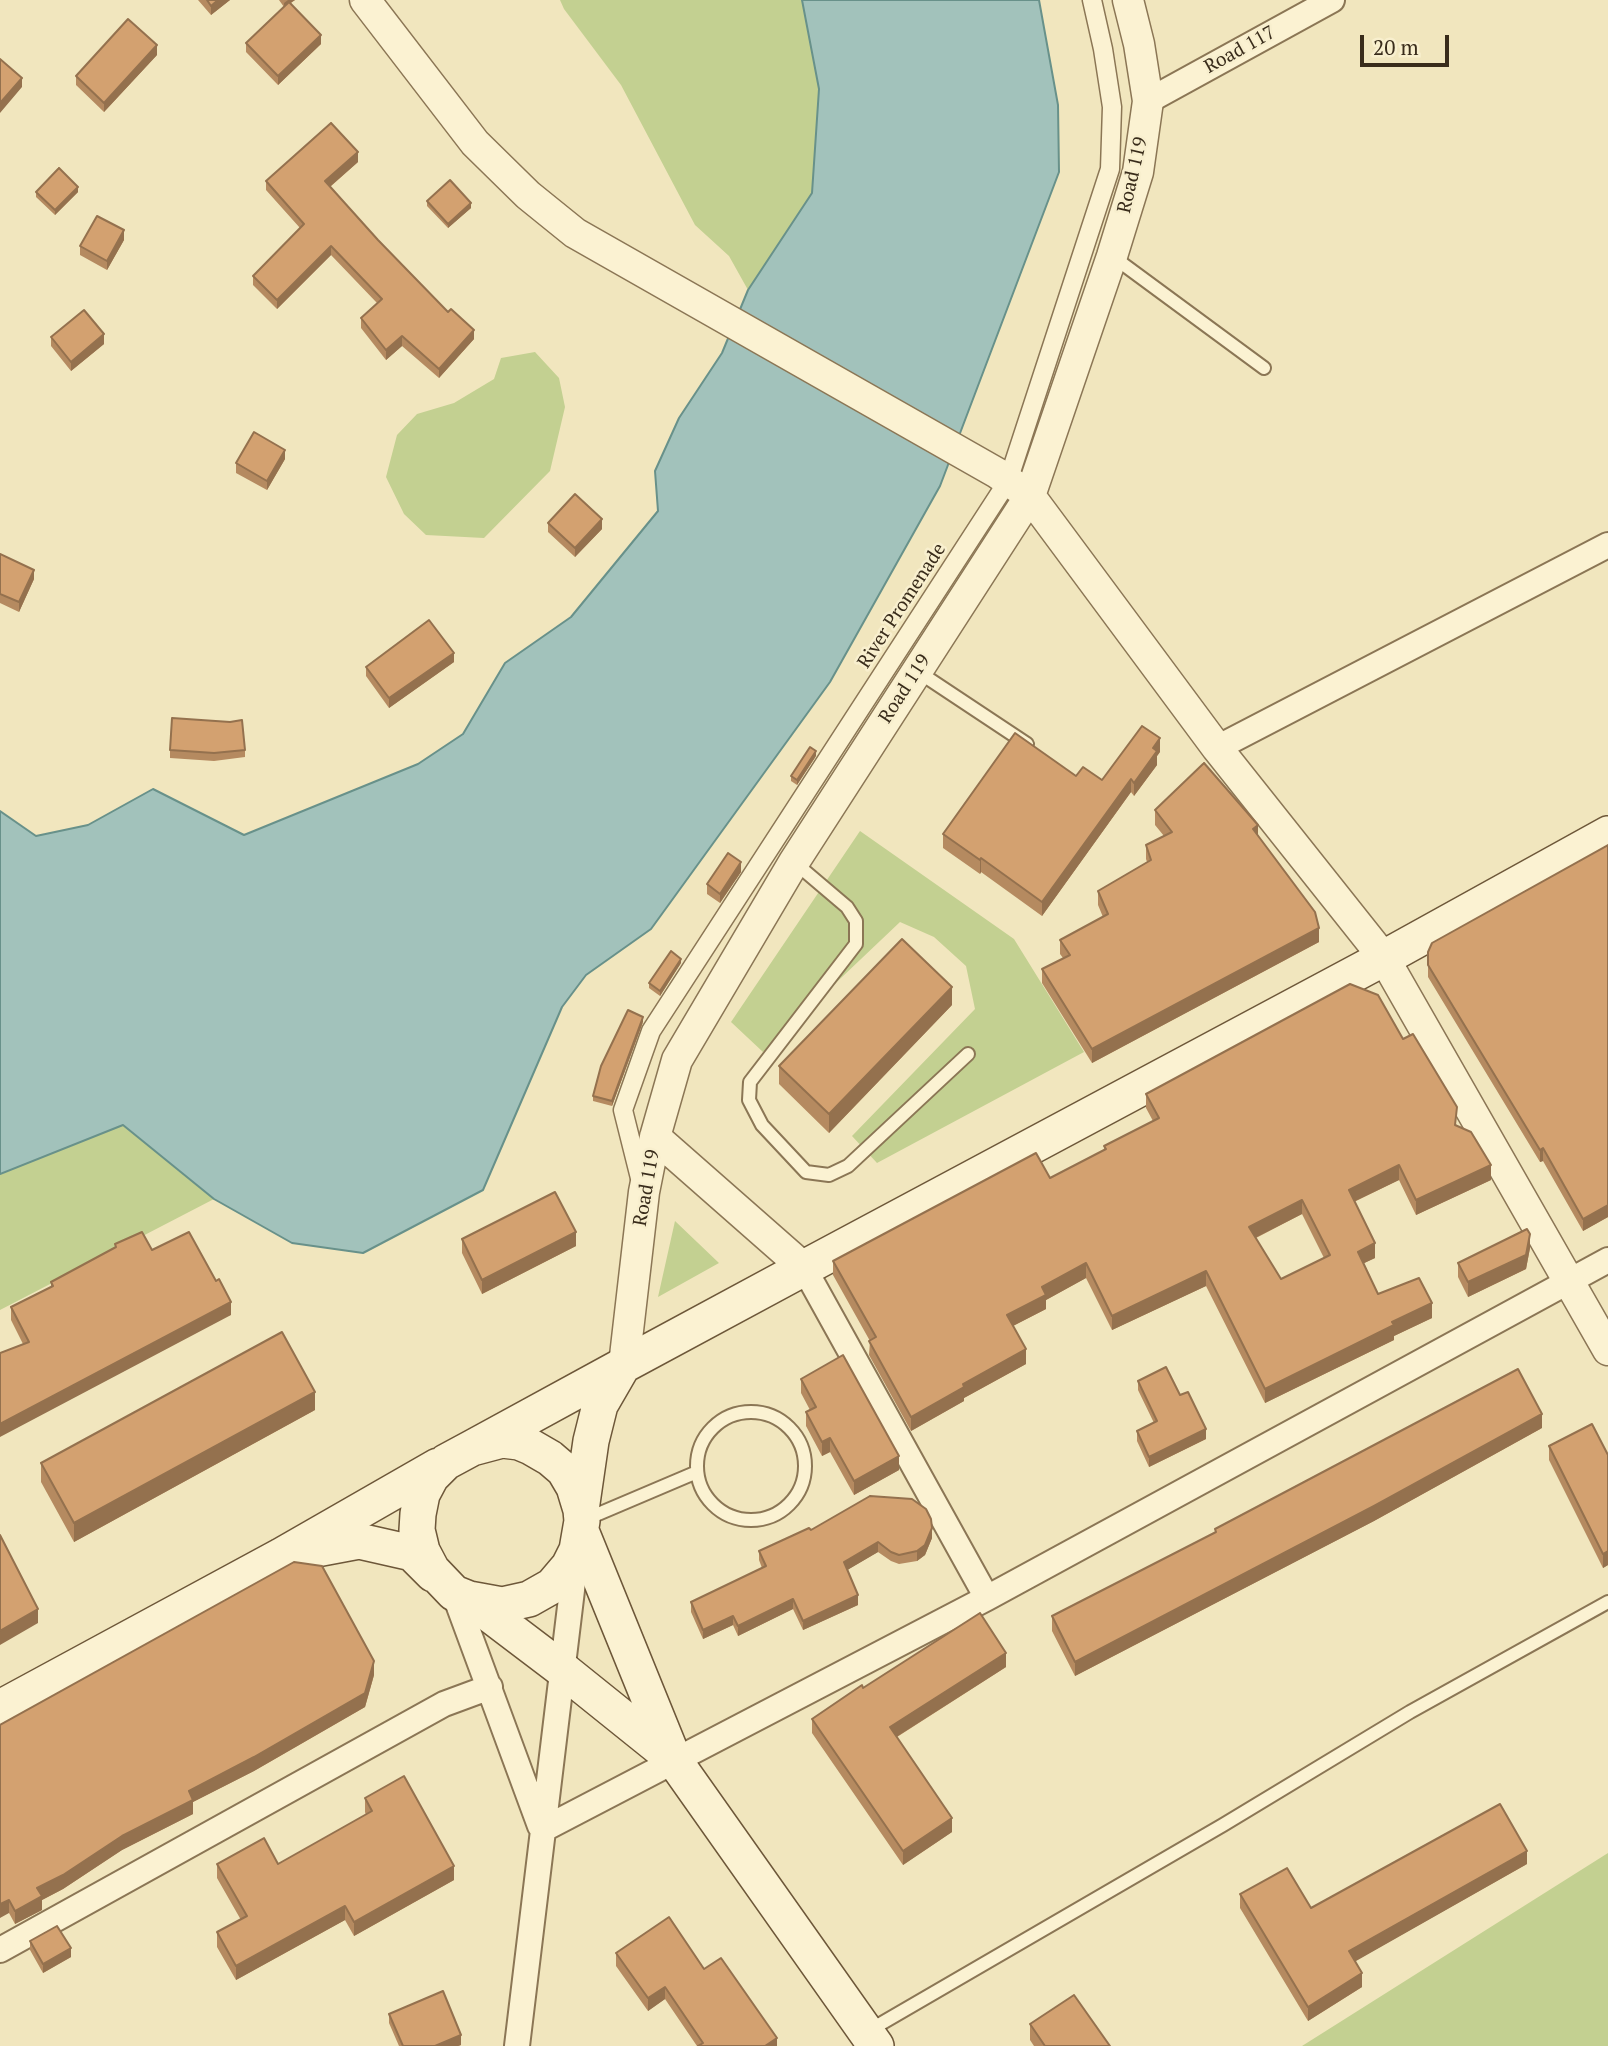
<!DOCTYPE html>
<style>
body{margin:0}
#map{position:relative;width:1608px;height:2046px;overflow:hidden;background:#f1e6be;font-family:"PT Serif",serif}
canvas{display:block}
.scale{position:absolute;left:1360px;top:35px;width:89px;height:32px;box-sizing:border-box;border:4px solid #392c1b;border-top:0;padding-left:9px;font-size:21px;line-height:24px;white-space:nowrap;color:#392c1b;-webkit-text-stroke:5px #f8efce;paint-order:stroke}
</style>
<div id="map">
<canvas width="1608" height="2046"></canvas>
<div class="scale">20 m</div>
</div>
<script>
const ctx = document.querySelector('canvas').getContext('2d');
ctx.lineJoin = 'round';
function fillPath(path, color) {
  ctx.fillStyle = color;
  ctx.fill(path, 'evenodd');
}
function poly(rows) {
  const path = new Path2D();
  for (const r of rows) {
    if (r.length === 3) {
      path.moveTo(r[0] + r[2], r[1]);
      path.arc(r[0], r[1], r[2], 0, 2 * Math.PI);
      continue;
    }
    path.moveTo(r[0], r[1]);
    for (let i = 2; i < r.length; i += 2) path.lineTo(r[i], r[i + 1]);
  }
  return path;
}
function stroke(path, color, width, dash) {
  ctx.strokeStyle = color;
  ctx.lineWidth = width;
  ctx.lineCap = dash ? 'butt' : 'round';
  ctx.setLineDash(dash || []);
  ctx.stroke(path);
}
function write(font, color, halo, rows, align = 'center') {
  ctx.font = font + ' "PT Serif",serif';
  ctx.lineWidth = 5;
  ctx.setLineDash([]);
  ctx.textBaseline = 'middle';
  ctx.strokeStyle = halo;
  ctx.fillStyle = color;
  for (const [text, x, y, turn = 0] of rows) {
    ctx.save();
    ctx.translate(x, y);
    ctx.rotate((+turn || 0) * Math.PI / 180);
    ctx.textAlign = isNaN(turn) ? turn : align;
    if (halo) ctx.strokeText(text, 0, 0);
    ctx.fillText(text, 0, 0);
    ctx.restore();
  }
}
fillPath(poly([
 [560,0,802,0,819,89,812,193,748,290,729,256,695,225,621,85,564,9],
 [535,352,559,378,565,407,550,471,484,538,426,535,404,514,386,477,397,435,417,414,454,403,494,379,501,358],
 [860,831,1014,939,1084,1052,877,1163,852,1136,975,1009,966,966,934,937,900,922,763,1052,731,1022],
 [123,1125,214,1199,0,1310,0,1174],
 [675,1221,719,1263,658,1297],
 [1608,1853,1608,2046,1302,2046]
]), '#c3d091');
const water = poly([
 [802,0,1039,0,1058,105,1059,172,940,486,830,682,651,929,586,975,562,1007,483,1190,363,1253,292,1243,214,1199,123,1125,0,1174,0,811,36,836,88,825,153,789,244,835,418,764,463,734,505,663,571,617,658,511,655,471,679,418,722,353,748,290,812,193,819,89,802,0]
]);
fillPath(water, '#a2c2bb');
stroke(water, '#68918a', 2);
const service = poly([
 [1112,256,1264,368],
 [917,671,1027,744],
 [794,862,847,907,856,921,856,944,750,1082,749,1100,762,1125,806,1172,829,1175,848,1166,968,1054],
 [751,1466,54],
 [584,1520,697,1472],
 [870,2030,1223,1825,1410,1712,1608,1602]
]);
const pedestrian = poly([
 [641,1182,623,1110,651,1031,1008,481,1110,169,1112,107,1103,49,1092,0]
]);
const minor = poly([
 [1148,101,1332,0],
 [1217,748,1608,545],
 [804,1268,987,1598],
 [454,1593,540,1826],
 [542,1830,987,1598,1608,1260],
 [0,1950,444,1704,490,1687],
 [517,2046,576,1557]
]);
const tertiary = poly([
 [365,0,475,143,528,195,575,233,997,473,1030,496,1217,748,1384,958,1608,1350],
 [655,1137,804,1268],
 [624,1365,644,1192,655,1137,677,1060,794,862,1030,496,1112,256,1138,172,1148,101,1139,44,1128,0]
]);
const secondary = poly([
 [472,1448,502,1440,519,1442,531,1447,550,1458,564,1470,574,1487,581,1510,582,1521,577,1550,569,1566,552,1586,529,1599,502,1605,469,1599,454,1593,432,1570,422,1551,417,1530,418,1514,422,1494,431,1477,446,1462,472,1448,624,1365,804,1268,1384,958,1608,834],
 [581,1510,591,1441,600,1405,622,1367],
 [581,1531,674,1760,876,2046],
 [311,1550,359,1541,412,1553,433,1574],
 [472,1601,563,1670,670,1756],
 [0,1708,281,1556,438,1466]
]);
stroke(service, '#8b7655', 16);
stroke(pedestrian, '#8b7655', 21);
stroke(minor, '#8b7655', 28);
stroke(tertiary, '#8b7655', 33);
stroke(secondary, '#6d5739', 38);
stroke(service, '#fbf2d2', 12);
stroke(pedestrian, '#fbf2d2', 18);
stroke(minor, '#fbf2d2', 24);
stroke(tertiary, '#fbf2d2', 30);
stroke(secondary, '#fbf2d2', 35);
fillPath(poly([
 [198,0,230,0,211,15],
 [279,0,295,0,291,3,321,44,278,85,246,52,246,43,284,7],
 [157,55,104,112,76,85,76,76],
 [358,162,330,187,378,240,474,339,439,378,402,346,386,360,361,328,361,318,377,303,331,255,277,309,253,285,253,276,300,228,266,190,266,181],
 [36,192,78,192,55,215,36,197],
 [427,201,471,208,448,228,427,206],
 [124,240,107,270,80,255,80,246],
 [51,337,104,344,71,371,51,346],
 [285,459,267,490,236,473,236,463],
 [548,523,602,529,575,557,548,532],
 [0,554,34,579,19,612,0,603],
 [454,662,389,708,366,676,366,667],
 [170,750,245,750,245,757,214,761,170,758],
 [1160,752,1157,756,1157,765,1134,796,1131,792,1042,916,981,872,980,874,943,848,943,834,1076,776,1102,780],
 [816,756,797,785,791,781,791,776],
 [1155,810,1258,835,1319,942,1092,1063,1042,983,1042,969,1063,958,1060,954,1060,940,1103,917,1098,905,1098,891,1147,862,1146,859,1146,845,1164,836,1155,825],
 [1608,845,1608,1217,1583,1231,1543,1161,1540,1162,1428,977,1428,952],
 [741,872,720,903,707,894,707,884],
 [681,963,660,996,649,988,649,983],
 [952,1005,829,1133,779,1084,779,1066],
 [643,1022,612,1106,593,1101,593,1096],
 [1403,1039,1491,1180,1416,1215,1399,1180,1354,1202,1375,1258,1364,1263,1378,1294,1432,1318,1394,1336,1394,1340,1265,1403,1206,1286,1112,1330,1086,1278,1046,1300,1046,1309,1013,1326,1026,1364,964,1398,964,1401,911,1431,869,1355,870,1341,833,1275,833,1261,1050,1178,1104,1150,1104,1146,1153,1121,1146,1108,1146,1094],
 [1302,1214,1324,1258,1281,1279,1256,1238],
 [462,1239,576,1246,482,1294,462,1253],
 [115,1244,152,1250,231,1315,23,1344,11,1320,11,1307,51,1287,51,1282,115,1247],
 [1530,1248,1526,1269,1468,1297,1458,1277,1458,1263],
 [801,1379,899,1470,854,1495,830,1452,822,1456,806,1426,806,1412,810,1410,801,1393],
 [1138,1381,1180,1395,1206,1439,1149,1467,1137,1441,1137,1431,1154,1423,1138,1390],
 [315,1410,74,1542,41,1482,41,1463],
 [1542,1428,1374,1521,1075,1676,1052,1631,1052,1616,1215,1533,1215,1529],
 [1549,1446,1608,1455,1608,1565,1603,1568,1549,1460],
 [811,1530,932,1538,925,1555,917,1561,899,1564,891,1561,878,1552,847,1570,858,1605,803,1630,793,1609,738,1636,733,1625,703,1639,691,1612,691,1602,762,1568,759,1560,759,1551],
 [1006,1667,897,1737,952,1832,903,1865,812,1733,812,1719,863,1688],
 [374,1675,365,1707,254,1771,193,1802,193,1814,122,1850,63,1889,42,1900,42,1910,15,1924,9,1913,0,1725],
 [365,1798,454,1880,354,1936,345,1920,236,1980,217,1947,217,1932,241,1920,217,1878,217,1864,278,1864,366,1815,365,1812],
 [1527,1864,1355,1961,1362,1987,1308,2021,1240,1908,1240,1894,1311,1908],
 [30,1941,71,1957,43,1973,30,1950],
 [616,1953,704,1969,777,2046,697,2046,665,1999,648,2011,616,1966],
 [389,2014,461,2045,458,2046,399,2046,389,2023],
 [1030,2024,1110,2046,1034,2046,1030,2040]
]), '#b58a60');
fillPath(poly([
 [218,0,230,0,211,15,211,6],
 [288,0,295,0,284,7,284,3],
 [321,35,321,44,278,85,278,76],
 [157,45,157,55,104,112,104,103],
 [22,78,22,87,0,113,0,103],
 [358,152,358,162,325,191,325,181],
 [78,187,78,192,55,215,55,210],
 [471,203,471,208,448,228,448,224],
 [124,230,124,240,107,270,107,261],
 [331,246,331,255,277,309,277,300],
 [474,330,474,339,439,378,439,369],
 [104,334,104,344,71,371,71,362],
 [402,336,402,346,386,360,386,350],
 [285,450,285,459,267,490,267,481],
 [602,519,602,529,575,557,575,548],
 [34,570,34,579,19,612,19,602],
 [454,653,454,662,389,708,389,698],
 [1160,738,1160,752,1157,756,1157,765,1134,796,1134,783,1153,748],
 [816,751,816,756,797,785,797,780],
 [1131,779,1131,792,1042,916,1042,902],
 [1258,825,1258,839,1253,829],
 [981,858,981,872,980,874,980,860],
 [741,862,741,872,720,903,720,894],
 [1319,928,1319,942,1092,1063,1092,1049],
 [681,959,681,963,660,996,660,991],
 [952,987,952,1005,829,1133,829,1114],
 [643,1017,643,1022,612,1106,612,1101],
 [1543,1148,1543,1161,1540,1162,1540,1150],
 [1399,1165,1399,1180,1349,1204,1349,1190],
 [1491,1165,1491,1180,1416,1215,1416,1200],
 [1302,1200,1302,1214,1249,1241,1249,1227],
 [1608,1205,1608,1217,1583,1231,1583,1219],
 [576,1232,576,1246,482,1294,482,1280],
 [1530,1234,1530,1248,1526,1269,1468,1297,1468,1282],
 [1375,1243,1375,1258,1358,1266,1358,1252],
 [1086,1263,1086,1278,1046,1300,1046,1309,1007,1329,1007,1315,1042,1287],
 [1206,1271,1206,1286,1112,1330,1112,1316],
 [231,1302,231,1315,0,1437,0,1424],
 [1432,1303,1432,1318,1394,1336,1394,1340,1265,1403,1265,1389,1392,1322],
 [1026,1349,1026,1364,964,1398,964,1401,911,1431,911,1417,963,1384],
 [315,1392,315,1410,74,1542,74,1523],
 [1542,1414,1542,1428,1374,1521,1075,1676,1075,1662],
 [1206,1429,1206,1439,1149,1467,1149,1457],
 [830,1438,830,1452,822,1456,822,1442],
 [899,1456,899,1470,854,1495,854,1481],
 [932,1528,932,1538,925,1555,917,1561,917,1551],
 [878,1542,878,1552,844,1572,844,1562],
 [1608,1551,1608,1565,1603,1568,1603,1554],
 [858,1595,858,1605,803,1630,803,1621],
 [793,1599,793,1609,738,1636,738,1626],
 [38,1609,38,1623,0,1645,0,1631],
 [733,1616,733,1625,703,1639,703,1630],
 [1006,1653,1006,1667,890,1741,890,1727],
 [374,1661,374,1675,365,1707,254,1771,193,1802,193,1814,122,1850,63,1889,42,1900,42,1910,15,1924,15,1911,37,1888,189,1791],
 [952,1818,952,1832,903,1865,903,1851],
 [1527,1851,1527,1864,1349,1965,1349,1951],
 [454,1866,454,1880,354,1936,354,1922],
 [9,1900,9,1913,0,1918,0,1904],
 [345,1906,345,1920,236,1980,236,1966],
 [71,1948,71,1957,43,1973,43,1964],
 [1362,1973,1362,1987,1308,2021,1308,2007],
 [665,1987,665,1999,648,2011,648,1998],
 [461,2035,461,2045,458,2046,435,2046],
 [777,2038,777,2046,765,2046]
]), '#94714e');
const building = poly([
 [207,0,218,0,211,6,207,0],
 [289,2,321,35,278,76,246,43,289,2],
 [128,19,157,45,104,103,76,76,128,19],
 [0,59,22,78,0,103,0,59],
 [331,123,358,152,325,181,378,240,448,312,451,309,474,330,439,369,402,336,386,350,361,318,382,299,331,246,277,300,253,276,304,224,266,181,331,123],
 [59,168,78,187,55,210,36,192,59,168],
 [450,180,471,203,448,224,427,201,450,180],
 [97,216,124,230,107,261,80,246,97,216],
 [84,310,104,334,71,362,51,337,84,310],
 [254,432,285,450,267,481,236,463,254,432],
 [575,494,602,519,575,548,548,523,575,494],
 [0,554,34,570,19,602,0,594,0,554],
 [429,620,454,653,389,698,366,667,429,620],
 [172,718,230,722,242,720,245,750,214,753,170,750,172,718],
 [1142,726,1160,738,1153,748,1157,751,1134,783,1131,779,1042,902,981,858,980,860,943,834,1015,733,1076,776,1083,767,1102,780,1142,726],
 [810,747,816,751,797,780,791,776,810,747],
 [1204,763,1258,825,1253,829,1315,912,1319,928,1092,1049,1042,969,1070,955,1060,940,1108,914,1098,891,1151,860,1146,845,1172,832,1155,810,1204,763],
 [1608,845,1608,1205,1583,1219,1543,1148,1540,1150,1428,965,1428,952,1432,943,1608,845],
 [728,853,741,862,720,894,707,884,728,853],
 [902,939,952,987,829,1114,779,1066,902,939],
 [671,951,681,959,660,991,649,983,671,951],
 [1350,984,1378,995,1403,1039,1413,1034,1457,1107,1455,1125,1471,1132,1491,1165,1416,1200,1399,1165,1349,1190,1375,1243,1358,1252,1378,1294,1419,1278,1432,1303,1392,1322,1394,1325,1265,1389,1206,1271,1112,1316,1086,1263,1042,1287,1046,1295,1007,1315,1026,1349,963,1384,964,1387,911,1417,869,1341,876,1337,833,1261,1036,1153,1050,1178,1106,1149,1104,1146,1159,1118,1146,1094,1350,984],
 [1302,1200,1330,1255,1281,1279,1249,1227,1302,1200],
 [628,1010,643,1017,612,1101,593,1096,601,1066,628,1010],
 [555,1192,576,1232,482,1280,462,1239,555,1192],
 [1527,1229,1530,1234,1526,1255,1468,1282,1458,1263,1527,1229],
 [142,1232,152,1250,189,1232,216,1281,219,1279,231,1302,0,1424,0,1353,29,1342,11,1307,53,1286,51,1282,116,1247,115,1244,142,1232],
 [282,1332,315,1392,74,1523,41,1463,282,1332],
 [843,1355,899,1456,854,1481,830,1438,822,1442,806,1412,816,1407,801,1379,843,1355],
 [1166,1367,1180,1395,1188,1392,1206,1429,1149,1457,1137,1431,1157,1421,1138,1381,1166,1367],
 [1518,1369,1542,1414,1374,1506,1075,1662,1052,1616,1216,1532,1215,1529,1518,1369],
 [1592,1424,1608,1455,1608,1551,1603,1554,1549,1446,1592,1424],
 [870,1496,912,1499,926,1509,931,1519,932,1528,925,1545,917,1551,899,1555,891,1552,878,1542,844,1562,858,1595,803,1621,793,1599,738,1626,733,1616,703,1630,691,1602,766,1566,759,1551,809,1528,811,1530,870,1496],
 [0,1535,38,1609,0,1631,0,1535],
 [294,1562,322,1566,374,1661,365,1693,254,1757,189,1791,193,1800,122,1836,63,1875,37,1888,42,1896,15,1911,9,1900,0,1904,0,1725,294,1562],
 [980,1613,1006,1653,890,1727,952,1818,903,1851,812,1719,862,1685,863,1688,980,1613],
 [404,1776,454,1866,354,1922,345,1906,236,1966,217,1932,247,1916,217,1864,264,1838,278,1864,372,1811,365,1798,404,1776],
 [1500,1804,1527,1851,1349,1951,1362,1973,1308,2007,1240,1894,1287,1868,1311,1908,1500,1804],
 [669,1917,704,1969,721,1958,777,2038,765,2046,698,2046,703,2043,665,1987,648,1998,616,1953,669,1917],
 [57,1926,71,1948,43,1964,30,1941,57,1926],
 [443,1991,461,2035,435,2046,403,2046,389,2014,443,1991],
 [1074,1995,1110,2046,1045,2046,1030,2024,1074,1995]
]);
fillPath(building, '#d3a170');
stroke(building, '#94714e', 2);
write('19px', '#392c1b', '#f8efce', [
 ["Road 117",1240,50,-29],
 ["Road 119",1133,175,-77],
 ["River Promenade",902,606,-57],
 ["Road 119",905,689,-57],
 ["Road 119",647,1188,-80]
]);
</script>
